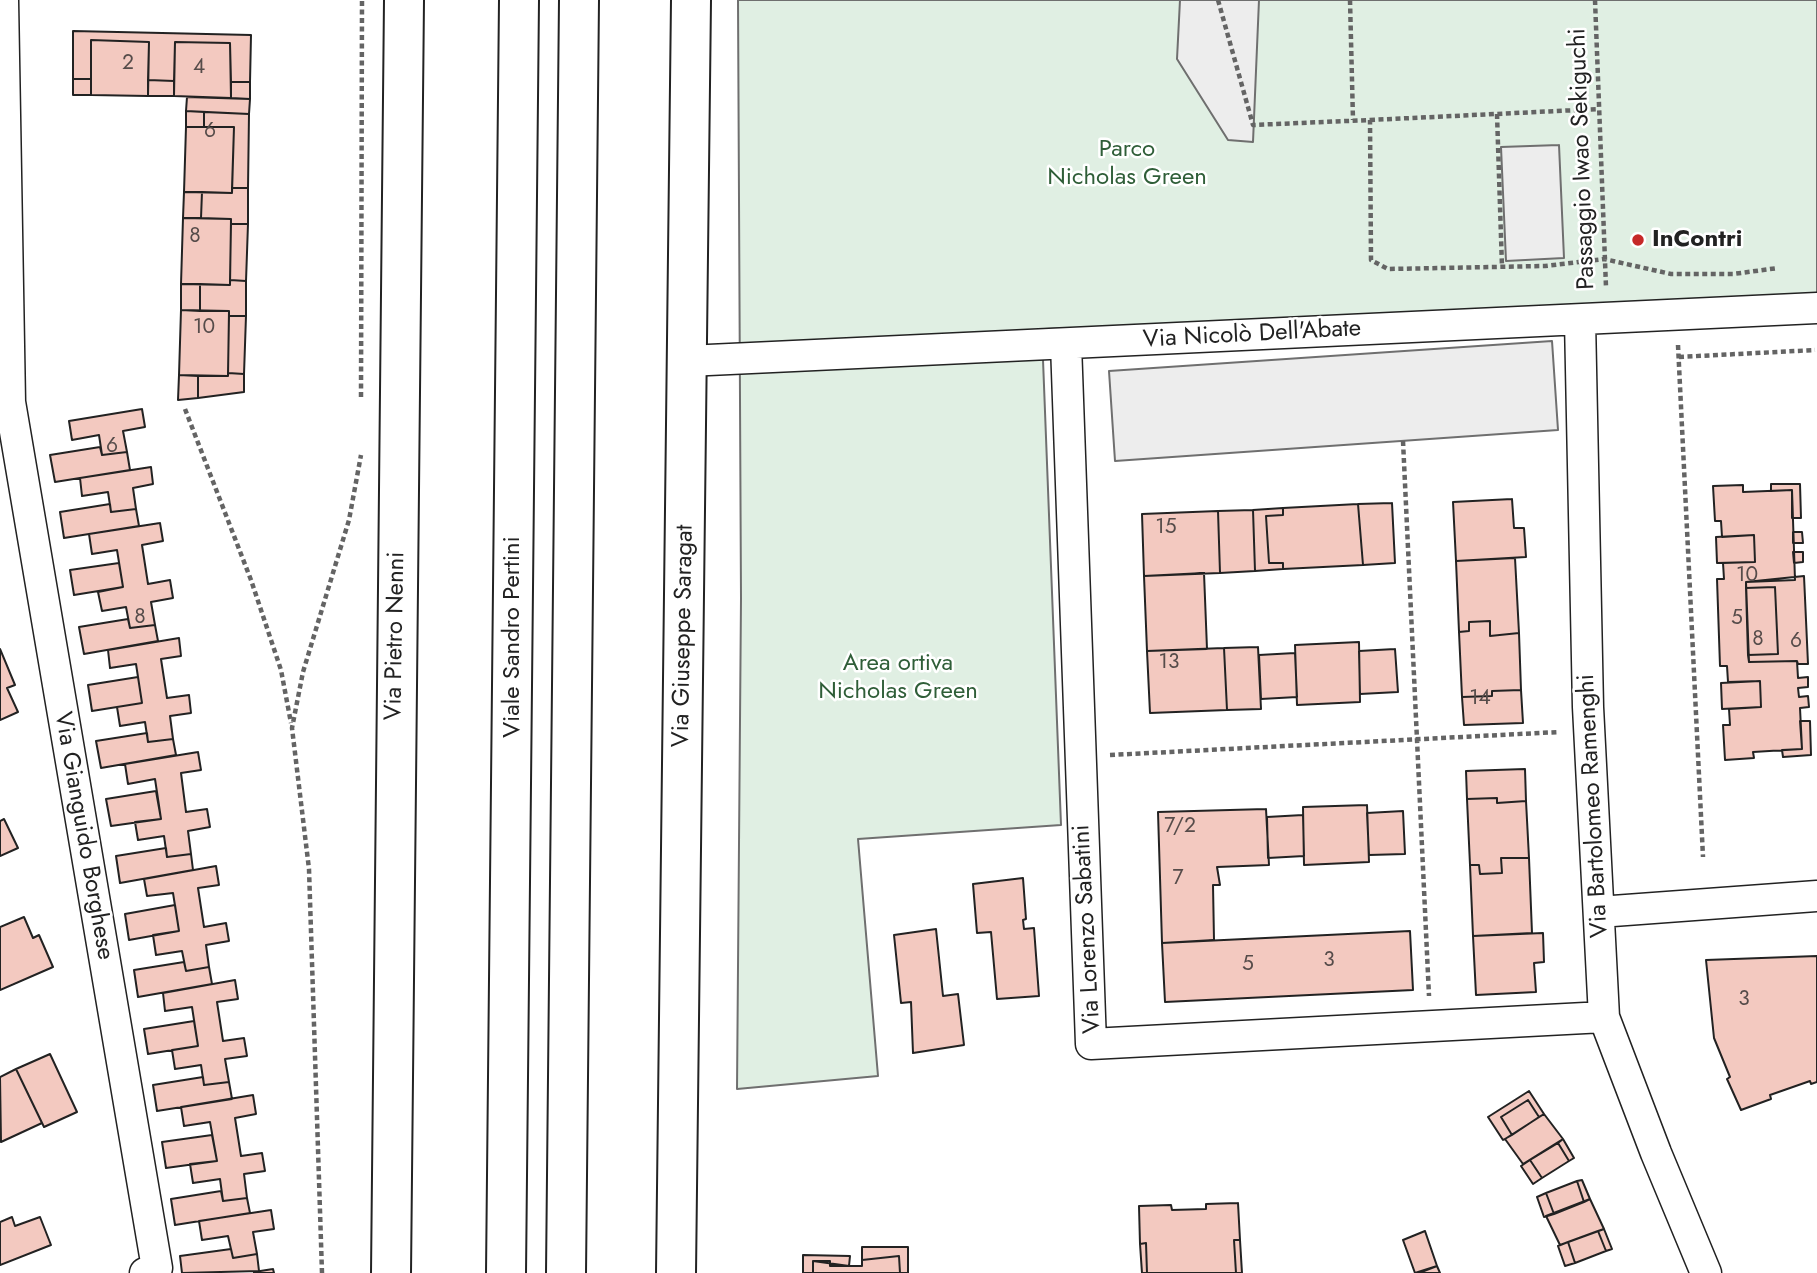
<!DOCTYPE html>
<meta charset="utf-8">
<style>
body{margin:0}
canvas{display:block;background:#fff}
</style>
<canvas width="1817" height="1273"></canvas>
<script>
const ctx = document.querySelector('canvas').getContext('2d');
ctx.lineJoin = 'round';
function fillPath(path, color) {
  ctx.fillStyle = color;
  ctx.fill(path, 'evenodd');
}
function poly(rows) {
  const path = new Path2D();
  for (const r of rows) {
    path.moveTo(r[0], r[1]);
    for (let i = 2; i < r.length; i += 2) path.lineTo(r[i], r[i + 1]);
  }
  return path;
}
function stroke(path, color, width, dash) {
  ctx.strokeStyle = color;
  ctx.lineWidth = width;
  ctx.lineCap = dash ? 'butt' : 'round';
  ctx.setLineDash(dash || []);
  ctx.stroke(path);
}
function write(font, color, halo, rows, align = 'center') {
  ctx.font = font + ' Jost,sans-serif';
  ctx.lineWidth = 5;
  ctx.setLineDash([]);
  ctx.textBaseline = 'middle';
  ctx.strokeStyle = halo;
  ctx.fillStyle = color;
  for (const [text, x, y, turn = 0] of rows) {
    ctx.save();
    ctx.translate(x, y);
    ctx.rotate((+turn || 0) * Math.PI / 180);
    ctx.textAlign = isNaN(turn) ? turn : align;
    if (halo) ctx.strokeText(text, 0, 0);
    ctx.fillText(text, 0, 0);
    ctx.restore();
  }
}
const green = poly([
 [738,0,1817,0,1817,300,1607,311,1045,329,1042,334,1061,825,858,839,878,1076,737,1089,741,598,738,0]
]);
fillPath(green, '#e0efe3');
stroke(green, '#6f6f6f', 2);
const parking = poly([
 [1180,0,1259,0,1253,142,1228,140,1177,59,1180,0],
 [1559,145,1564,258,1506,261,1501,147,1559,145],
 [1552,341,1558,430,1115,461,1109,371,1552,341]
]);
fillPath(parking, '#ededed');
stroke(parking, '#6f6f6f', 2);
const building = poly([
 [73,31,251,35,250,82,231,82,230,43,175,42,174,81,148,80,149,42,91,40,91,79,73,79,73,31],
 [91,40,149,42,148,96,91,95,91,40],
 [175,42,230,43,231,98,174,96,175,42],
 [73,79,91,79,91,95,73,95,73,79],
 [148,80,174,81,174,96,148,96,148,80],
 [231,82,250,82,250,99,231,98,231,82],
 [187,97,250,99,249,114,186,111,187,97],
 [186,111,204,112,204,127,186,127,186,111],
 [204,112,249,114,248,188,232,188,234,127,204,127,204,112],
 [186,127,234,127,232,193,184,192,186,127],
 [232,188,248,188,248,224,231,224,231,219,201,218,202,192,232,193,232,188],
 [184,192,202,192,201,218,183,218,184,192],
 [183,218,231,219,230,285,181,284,183,218],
 [231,224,248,224,246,281,230,280,231,224],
 [230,280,246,281,246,316,229,316,229,311,200,311,200,284,230,285,230,280],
 [181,284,200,284,200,311,181,310,181,284],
 [181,310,229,311,228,376,179,375,181,310],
 [229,316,246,316,244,374,228,373,229,316],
 [228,373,244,374,244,392,198,398,198,376,228,376,228,373],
 [179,375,198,376,198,398,178,400,179,375],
 [142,409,145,427,123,431,127,452,102,455,99,435,72,440,69,421,142,409],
 [100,447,102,455,127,452,130,470,55,482,50,455,100,447],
 [151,467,153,484,133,488,136,509,111,512,108,492,82,496,80,478,151,467],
 [1771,484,1800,484,1801,518,1792,518,1792,490,1771,491,1771,484],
 [1743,485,1743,492,1792,490,1795,580,1746,582,1749,662,1797,661,1798,678,1808,677,1808,687,1798,688,1799,697,1808,696,1809,707,1800,708,1802,749,1753,752,1754,758,1725,760,1723,725,1730,725,1729,709,1761,707,1760,681,1728,682,1727,666,1720,666,1717,579,1724,579,1723,563,1755,562,1754,535,1722,537,1721,521,1715,521,1713,486,1743,485],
 [1512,499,1514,528,1524,528,1526,557,1456,561,1453,502,1512,499],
 [1392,503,1395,563,1363,565,1358,504,1392,503],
 [110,504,111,512,136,509,139,526,64,538,60,512,110,504],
 [1358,504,1363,565,1283,569,1283,563,1269,563,1266,516,1283,515,1283,508,1358,504],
 [1283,508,1283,515,1266,516,1269,563,1283,563,1283,569,1255,571,1253,510,1283,508],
 [1253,510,1255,571,1220,573,1218,511,1253,510],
 [1218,511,1220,573,1144,576,1142,514,1218,511],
 [160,523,163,541,142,545,148,584,170,580,173,598,151,602,155,625,130,628,126,607,102,611,98,592,123,587,117,550,92,554,89,534,160,523],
 [1793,532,1802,532,1803,543,1793,543,1793,532],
 [1754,535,1755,562,1717,563,1716,537,1754,535],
 [1793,552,1803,552,1803,562,1794,563,1793,552],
 [1515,558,1519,633,1490,636,1490,621,1469,622,1469,631,1459,632,1456,561,1515,558],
 [119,563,123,587,74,595,70,570,119,563],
 [1204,573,1207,649,1147,651,1144,576,1204,573],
 [1804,576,1808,664,1798,664,1797,661,1749,662,1748,655,1778,654,1775,587,1746,588,1746,582,1804,576],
 [1775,587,1778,654,1748,655,1746,588,1775,587],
 [128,619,130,628,155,625,158,641,84,654,79,627,128,619],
 [1490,621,1490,636,1519,633,1521,690,1492,691,1492,696,1462,697,1459,632,1469,631,1469,622,1490,621],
 [179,638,181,656,161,659,167,698,189,695,191,713,170,716,173,739,148,742,145,722,120,726,117,707,142,703,136,664,110,668,108,650,179,638],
 [1359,642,1360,702,1297,705,1295,645,1359,642],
 [1258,647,1261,709,1227,710,1224,648,1258,647],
 [1224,648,1227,710,1150,713,1147,651,1224,648],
 [0,649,15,685,7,688,18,712,0,720,0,649],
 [1395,649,1398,692,1360,694,1359,651,1395,649],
 [1295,653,1297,697,1261,699,1259,655,1295,653],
 [138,677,142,703,92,711,88,685,138,677],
 [1760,681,1761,707,1722,709,1721,683,1760,681],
 [1521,690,1523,723,1464,725,1462,697,1492,696,1492,691,1521,690],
 [1800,721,1810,721,1811,755,1783,757,1782,750,1802,749,1800,721],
 [147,733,148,742,173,739,176,755,101,768,96,741,147,733],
 [198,752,201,770,181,773,186,812,207,809,210,827,188,831,191,854,167,857,164,836,138,840,135,822,161,819,155,779,128,784,125,764,198,752],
 [1525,769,1526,801,1497,803,1497,798,1467,799,1466,771,1525,769],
 [156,791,161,819,111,826,106,799,156,791],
 [1497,798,1497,803,1526,801,1529,858,1501,858,1502,873,1480,874,1479,865,1470,865,1467,799,1497,798],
 [1367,805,1369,862,1304,865,1303,807,1367,805],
 [1266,809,1269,865,1217,867,1220,885,1213,885,1214,940,1162,943,1158,812,1266,809],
 [1403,811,1405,854,1369,855,1367,813,1403,811],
 [1303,815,1304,856,1268,858,1267,817,1303,815],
 [4,819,18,848,0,856,0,821,4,819],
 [166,848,167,857,191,854,193,870,120,883,116,856,166,848],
 [1501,858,1529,858,1532,933,1473,936,1470,865,1479,865,1480,874,1502,873,1501,858],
 [216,866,219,885,198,888,204,927,226,923,229,941,206,945,209,967,186,971,182,951,156,955,153,935,179,931,173,893,147,896,144,879,216,866],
 [1023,878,1026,919,1023,920,1024,929,1034,928,1039,996,997,999,991,932,977,933,973,884,1023,878],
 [175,905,179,931,129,940,125,914,175,905],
 [24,917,33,938,39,935,53,967,0,990,0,927,24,917],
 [936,929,943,996,958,994,964,1045,913,1053,911,1002,901,1003,894,935,936,929],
 [1410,931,1413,990,1165,1002,1162,943,1410,931],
 [1543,933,1544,962,1534,963,1536,992,1476,995,1473,936,1543,933],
 [1817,956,1817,1082,1811,1084,1810,1081,1770,1095,1771,1099,1741,1110,1727,1079,1730,1077,1714,1038,1706,960,1817,956],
 [184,962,186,971,209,967,212,984,138,997,134,970,184,962],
 [235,980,238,999,217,1002,223,1041,244,1038,247,1056,225,1059,229,1082,204,1085,201,1065,175,1069,172,1050,198,1046,192,1007,165,1011,163,993,235,980],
 [194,1021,198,1046,148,1054,144,1029,194,1021],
 [50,1054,77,1112,44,1127,16,1069,50,1054],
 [16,1069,42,1123,1,1142,0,1077,16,1069],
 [203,1077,204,1085,229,1082,232,1099,157,1111,153,1085,203,1077],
 [1529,1091,1544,1114,1539,1117,1528,1100,1501,1117,1512,1135,1503,1140,1488,1117,1529,1091],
 [253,1095,256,1114,235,1118,241,1156,262,1153,265,1171,244,1174,247,1198,223,1201,220,1179,193,1183,190,1164,217,1161,210,1122,184,1126,181,1107,253,1095],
 [1528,1100,1539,1117,1512,1135,1501,1117,1528,1100],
 [1544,1114,1563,1139,1523,1164,1505,1139,1544,1114],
 [212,1135,217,1161,166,1168,162,1142,212,1135],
 [1563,1139,1574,1158,1569,1161,1558,1143,1563,1139],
 [1558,1143,1569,1161,1542,1178,1530,1160,1558,1143],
 [1530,1160,1542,1178,1533,1184,1521,1166,1530,1160],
 [1582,1180,1590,1199,1584,1202,1577,1181,1582,1180],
 [1577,1181,1584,1202,1554,1214,1546,1193,1577,1181],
 [221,1191,223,1201,247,1198,250,1213,175,1225,171,1199,221,1191],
 [1546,1193,1554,1214,1544,1217,1537,1197,1546,1193],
 [1590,1199,1604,1229,1560,1245,1546,1216,1590,1199],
 [1238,1203,1240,1240,1234,1240,1236,1273,1147,1273,1146,1243,1140,1244,1139,1206,1171,1205,1172,1210,1206,1209,1206,1204,1238,1203],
 [271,1210,274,1229,253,1232,257,1254,233,1258,228,1236,202,1240,199,1221,271,1210],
 [12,1217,15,1226,40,1217,51,1245,0,1265,0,1222,12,1217],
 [1604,1229,1612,1249,1606,1251,1598,1231,1604,1229],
 [1425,1231,1437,1266,1415,1273,1403,1240,1425,1231],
 [1598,1231,1606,1251,1575,1263,1568,1242,1598,1231],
 [1234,1240,1240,1240,1242,1273,1236,1273,1234,1240],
 [1568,1242,1575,1263,1565,1266,1558,1246,1568,1242],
 [1146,1243,1147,1273,1142,1273,1140,1244,1146,1243],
 [862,1247,908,1247,908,1273,900,1273,899,1256,862,1260,862,1247],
 [231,1249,233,1258,257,1254,259,1271,182,1273,180,1256,231,1249],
 [803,1255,850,1256,849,1266,813,1261,813,1273,803,1273,803,1255],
 [899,1256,900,1273,813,1273,813,1261,830,1261,830,1266,862,1266,862,1260,899,1256],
 [1437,1266,1440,1273,1419,1273,1437,1266],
 [273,1269,274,1273,254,1273,254,1272,273,1269]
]);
fillPath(building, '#f3c9c0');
stroke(building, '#222', 2);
const street = poly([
 [3,0,10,402,157,1268,145,1273],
 [1580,320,1588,707,1604,1017,1656,1153,1706,1273],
 [1066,344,1091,1044,1604,1017],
 [687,361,1817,308],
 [1599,912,1817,896]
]);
const secondary = poly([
 [391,1273,404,0],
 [676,1273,691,0]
]);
const highway = poly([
 [506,1273,519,0],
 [566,1273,579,0]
]);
stroke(street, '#222', 33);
stroke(secondary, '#222', 42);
stroke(highway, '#222', 42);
stroke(poly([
 [1218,0,1253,125,1370,120,1371,260,1388,269,1545,266,1604,259,1671,274,1733,274,1778,268],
 [1350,0,1353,120],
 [1595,0,1606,287],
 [1497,114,1502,267],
 [1370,120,1599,109],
 [1678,345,1703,857],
 [1679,357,1815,350],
 [361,397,362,0],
 [185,409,251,580,281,670,291,723],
 [1403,441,1429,996],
 [1110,755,1559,732],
 [322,1273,309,869,292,728,303,672,349,520,361,455]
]), '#646464', 4.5, [5, 3.5]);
stroke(street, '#fff', 30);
stroke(secondary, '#fff', 38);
stroke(highway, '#fff', 38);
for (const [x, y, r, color] of [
 [1638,240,7,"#c62828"]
]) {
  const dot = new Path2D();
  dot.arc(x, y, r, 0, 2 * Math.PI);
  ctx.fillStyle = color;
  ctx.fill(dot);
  stroke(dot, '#fff', 2.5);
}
write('21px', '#564c4a', null, [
 ["2",128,64],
 ["4",199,68],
 ["6",210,132],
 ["8",195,237],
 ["10",204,328],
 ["6",112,447],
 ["15",1166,528],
 ["10",1747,576],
 ["8",140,618],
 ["5",1737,619],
 ["8",1758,640],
 ["6",1796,642],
 ["13",1169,663],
 ["14",1480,699],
 ["7/2",1180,827],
 ["7",1178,879],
 ["3",1329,961],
 ["5",1248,965],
 ["3",1744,1000]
]);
write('24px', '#2f5e38', '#fff', [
 ["Parco",1127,150],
 ["Nicholas Green",1127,178],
 ["Area ortiva",898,664],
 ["Nicholas Green",898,692]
]);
write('24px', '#222', '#fff', [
 ["Passaggio Iwao Sekiguchi",1583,159,-92],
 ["Via Nicolò Dell'Abate",1252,335,-3],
 ["Via Pietro Nenni",396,636,-89],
 ["Via Giuseppe Saragat",684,636,-89],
 ["Viale Sandro Pertini",513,637,-90],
 ["Via Bartolomeo Ramenghi",1594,806,-93],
 ["Via Gianguido Borghese",83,836,80],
 ["Via Lorenzo Sabatini",1088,929,-93]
]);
write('bold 24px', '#222', '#fff', [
 ["InContri",1652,240]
], 'left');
</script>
